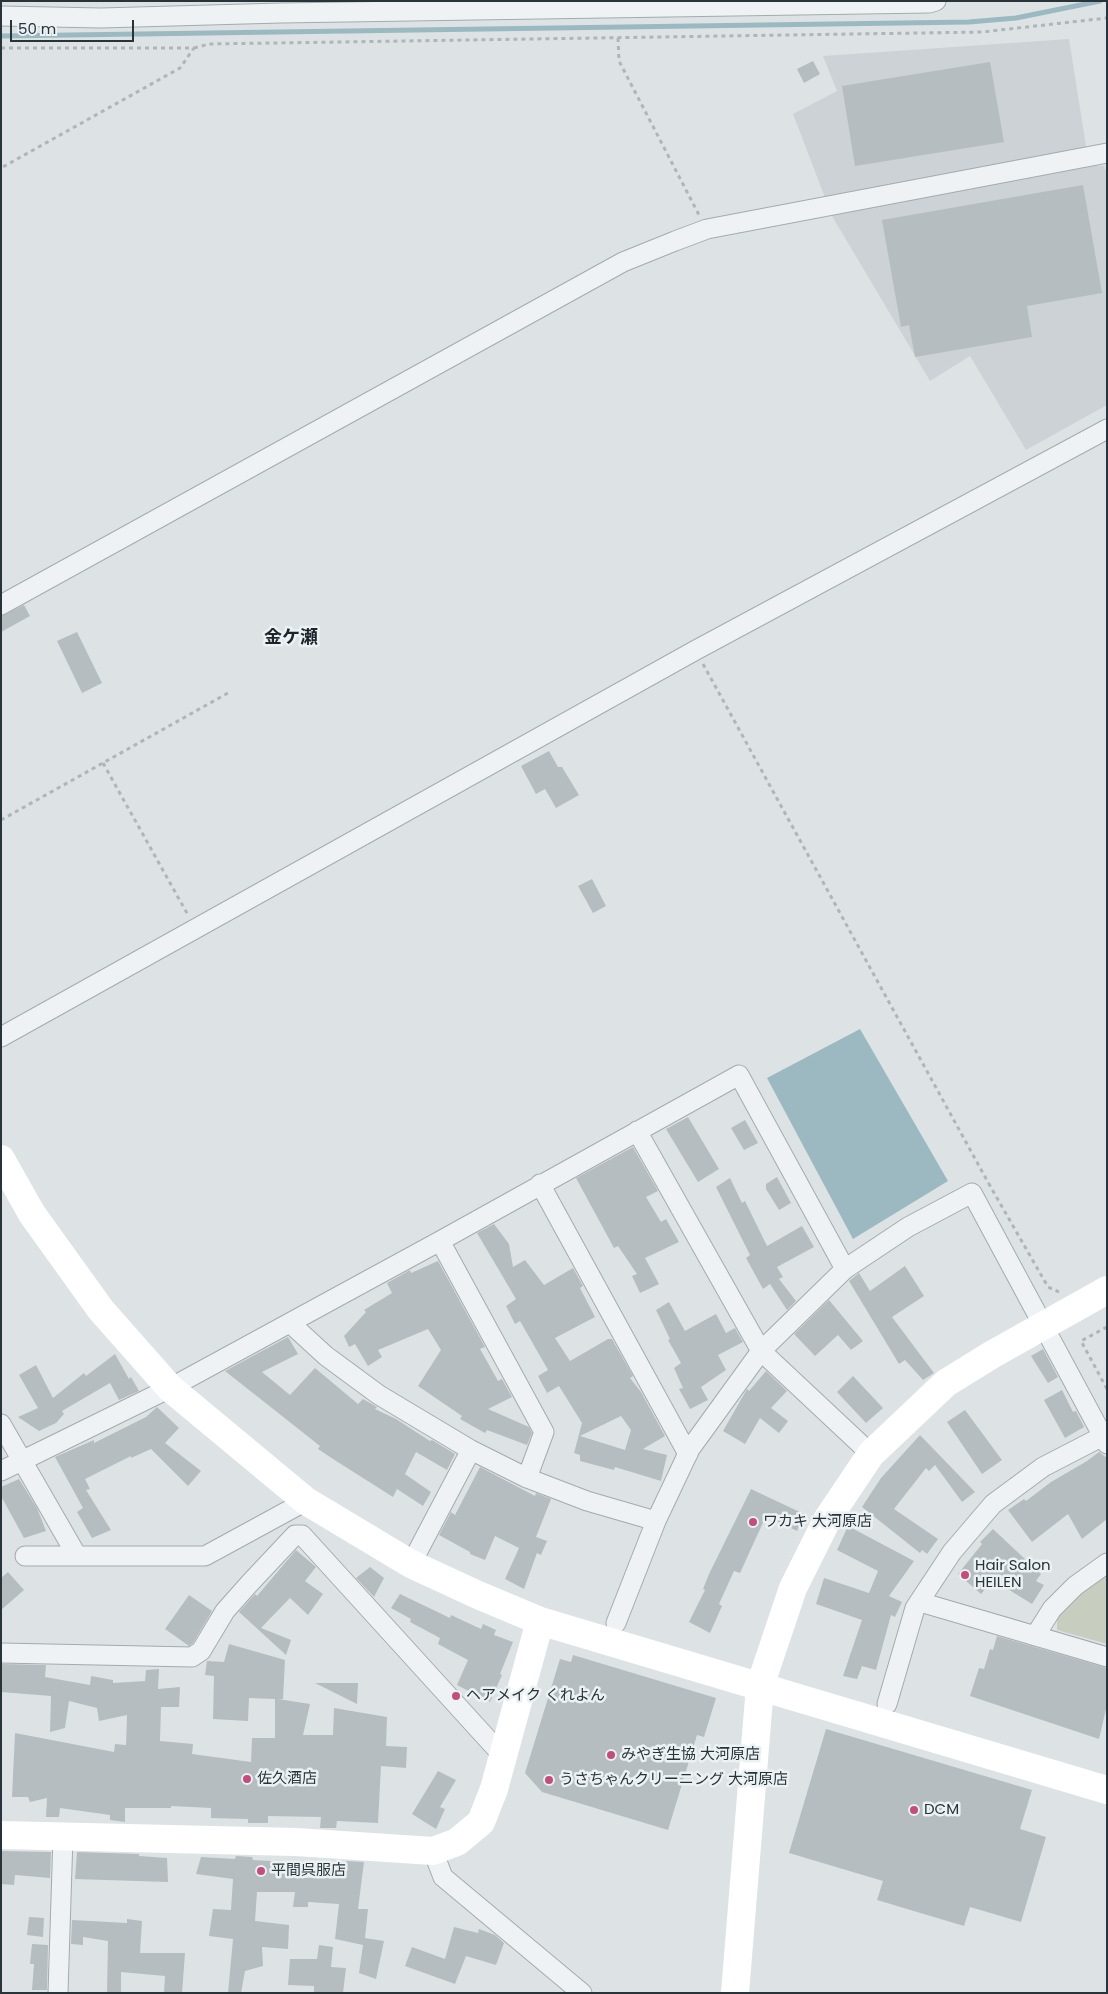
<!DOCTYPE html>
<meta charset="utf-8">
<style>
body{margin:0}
#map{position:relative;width:1108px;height:1994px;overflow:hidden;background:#dde3e5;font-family:Poppins,sans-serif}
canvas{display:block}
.frame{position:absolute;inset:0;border:2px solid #28343a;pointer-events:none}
.scale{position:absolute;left:10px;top:20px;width:124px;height:22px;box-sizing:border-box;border:2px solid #28343a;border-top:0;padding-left:6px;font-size:15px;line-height:18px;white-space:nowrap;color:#28343a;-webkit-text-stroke:4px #ecf1f3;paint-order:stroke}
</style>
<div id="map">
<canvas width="1108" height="1994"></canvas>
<div class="frame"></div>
<div class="scale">50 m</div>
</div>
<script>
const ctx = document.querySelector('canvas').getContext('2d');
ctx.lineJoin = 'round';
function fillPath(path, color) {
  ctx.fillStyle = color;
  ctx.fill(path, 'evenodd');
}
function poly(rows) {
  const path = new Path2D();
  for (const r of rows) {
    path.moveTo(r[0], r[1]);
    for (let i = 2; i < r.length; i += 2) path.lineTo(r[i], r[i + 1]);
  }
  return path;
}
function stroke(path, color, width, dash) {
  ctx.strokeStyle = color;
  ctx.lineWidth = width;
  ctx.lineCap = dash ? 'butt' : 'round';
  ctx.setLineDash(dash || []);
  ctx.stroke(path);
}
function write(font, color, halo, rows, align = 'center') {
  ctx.font = font + ' Poppins,"Noto Sans JP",sans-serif';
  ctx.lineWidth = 5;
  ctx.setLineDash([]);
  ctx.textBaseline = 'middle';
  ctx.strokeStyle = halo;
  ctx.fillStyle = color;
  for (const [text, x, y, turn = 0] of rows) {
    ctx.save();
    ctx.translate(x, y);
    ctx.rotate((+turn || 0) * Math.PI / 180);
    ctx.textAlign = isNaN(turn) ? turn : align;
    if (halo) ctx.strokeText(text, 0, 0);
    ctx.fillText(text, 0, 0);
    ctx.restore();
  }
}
fillPath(poly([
 [1069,39,1089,165,1104,166,1107,173,1107,405,1026,450,970,356,930,381,832,216,793,114,837,91,823,56]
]), '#ccd2d6');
fillPath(poly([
 [1107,1572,1107,1644,1057,1630,1057,1612]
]), '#c7cebf');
fillPath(poly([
 [860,1029,948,1181,853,1239,767,1078]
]), '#9cb9c2');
stroke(poly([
 [1,36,969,22,1016,18,1100,1]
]), '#9cb9c2', 5);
fillPath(poly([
 [813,61,820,74,804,83,797,69],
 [990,62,1004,142,855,166,842,86],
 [1083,185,1102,293,1027,306,1032,337,915,357,909,325,901,327,882,220],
 [24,605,30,616,1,632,1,616],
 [77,632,102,683,82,693,57,641],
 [549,751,558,767,562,767,579,795,556,808,545,789,536,794,521,766],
 [592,879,606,906,593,913,578,886],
 [688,1117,719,1169,698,1182,666,1129],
 [745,1120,758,1143,744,1150,731,1128],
 [633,1147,658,1191,646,1197,661,1222,666,1219,679,1242,645,1258,659,1284,640,1293,632,1276,637,1274,618,1246,614,1248,576,1178],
 [777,1177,791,1203,779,1210,766,1189,766,1184],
 [730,1178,742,1203,745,1201,767,1246,802,1226,814,1247,777,1267,783,1277,779,1279,796,1301,787,1310,770,1284,763,1289,746,1258,750,1255,716,1187],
 [494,1224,509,1244,513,1267,525,1260,544,1285,573,1268,583,1286,580,1288,595,1317,555,1338,570,1361,608,1339,612,1339,633,1376,630,1378,641,1392,665,1436,643,1449,667,1455,661,1481,615,1467,614,1470,580,1461,580,1455,574,1453,582,1423,559,1386,547,1393,538,1376,548,1370,520,1321,515,1324,506,1306,516,1299,477,1233],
 [621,1416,631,1430,625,1450,580,1436],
 [438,1261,485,1347,480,1349,498,1381,502,1379,512,1397,488,1409,529,1427,532,1433,527,1445,487,1430,485,1433,460,1419,462,1416,418,1386,441,1350,428,1329,378,1350,382,1357,368,1366,355,1344,349,1347,344,1336,366,1312,364,1310,392,1293,387,1283,410,1270,411,1273],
 [905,1266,924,1296,892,1317,934,1373,923,1380,905,1360,899,1364,849,1281,859,1273,870,1291],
 [829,1300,863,1341,851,1350,838,1335,815,1356,794,1334],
 [669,1302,685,1331,716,1314,726,1333,735,1328,743,1342,718,1355,726,1370,701,1387,708,1400,690,1409,679,1389,683,1388,674,1368,681,1363,668,1340,670,1339,656,1310],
 [288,1337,298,1354,262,1372,290,1395,315,1368,358,1404,363,1399,377,1407,375,1409,396,1419,430,1441,432,1440,455,1454,447,1470,416,1452,405,1474,431,1492,423,1506,397,1489,393,1497,333,1459,318,1449,320,1446,225,1371],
 [1043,1349,1058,1377,1048,1383,1031,1356],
 [115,1354,129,1379,131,1377,139,1391,119,1400,110,1383,62,1411,64,1414,56,1423,39,1431,18,1417,38,1408,19,1375,36,1365,53,1398,84,1373,86,1376],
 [766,1371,787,1391,771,1408,788,1421,779,1433,760,1418,745,1444,723,1431,747,1389,749,1391],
 [853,1376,883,1408,866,1423,837,1392],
 [1062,1390,1073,1412,1076,1411,1084,1427,1065,1438,1044,1400],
 [157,1407,179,1428,165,1443,201,1471,188,1486,151,1449,131,1458,131,1456,85,1479,90,1489,86,1490,111,1530,92,1538,77,1512,83,1508,55,1457,94,1440,94,1443,146,1417],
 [965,1410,1002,1460,982,1474,947,1422],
 [920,1435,975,1492,962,1502,935,1465,929,1471,926,1468,894,1509,938,1539,927,1554,922,1550,920,1553,862,1507,881,1478],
 [1099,1452,1107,1458,1107,1519,1082,1539,1068,1514,1032,1542,1008,1510,1024,1499,1026,1501,1051,1482,1087,1461],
 [480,1467,535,1496,536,1493,551,1499,536,1537,547,1541,541,1555,537,1553,524,1589,505,1579,519,1548,495,1536,485,1560,470,1554,470,1552,439,1535,451,1512,455,1515],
 [19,1479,37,1508,46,1531,24,1538,1,1496,1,1487],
 [751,1489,804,1514,797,1531,766,1516,740,1573,734,1571,719,1604,722,1606,710,1633,689,1622,705,1590,703,1589,709,1574],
 [848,1526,914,1561,889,1596,902,1602,895,1617,891,1615,876,1670,862,1666,857,1679,843,1676,862,1620,816,1604,824,1578,869,1593,878,1571,837,1550],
 [993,1529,1041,1574,1036,1581,1044,1585,1032,1604,993,1580,981,1594,958,1574,982,1544,980,1542],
 [296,1550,316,1567,305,1581,323,1594,308,1615,290,1598,261,1628,291,1640,286,1655,239,1612,255,1594,257,1596],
 [370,1567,384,1578,374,1597,356,1578],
 [8,1572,24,1590,1,1610,1,1578],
 [400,1594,450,1618,451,1615,481,1629,483,1624,496,1630,494,1635,513,1642,500,1674,502,1675,490,1702,457,1685,468,1660,438,1644,440,1638,410,1622,411,1619,391,1608],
 [189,1595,212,1611,193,1643,189,1646,165,1629],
 [997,1636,1107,1668,1107,1705,1099,1739,970,1696,979,1668,984,1669,990,1649,993,1650],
 [229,1644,285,1660,283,1699,278,1699,310,1704,303,1735,333,1735,334,1708,387,1717,386,1746,407,1747,406,1768,381,1766,378,1823,337,1821,336,1828,320,1828,321,1817,268,1816,268,1823,248,1823,248,1819,211,1818,211,1808,171,1806,171,1808,125,1808,125,1822,110,1820,110,1815,60,1808,59,1817,46,1817,47,1798,30,1802,28,1797,12,1797,15,1733,114,1752,115,1744,126,1745,127,1715,99,1721,97,1708,69,1701,65,1728,50,1732,51,1696,1,1692,1,1664,46,1665,45,1677,90,1685,91,1676,113,1680,113,1683,145,1681,146,1670,159,1669,158,1689,180,1687,179,1707,161,1707,160,1741,193,1744,192,1754,251,1762,252,1738,275,1738,275,1699,249,1698,248,1721,213,1719,214,1676,205,1675,207,1661,224,1662],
 [573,1655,716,1698,704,1737,697,1735,668,1830,542,1792,525,1773,560,1659,571,1662],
 [315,1683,358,1683,357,1704],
 [826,1729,1032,1790,1020,1829,1046,1837,1021,1922,970,1907,964,1926,877,1900,883,1881,789,1853],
 [438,1771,456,1780,440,1807,445,1809,436,1829,412,1814],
 [1,1851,51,1852,50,1878,15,1875,14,1885,1,1884],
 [77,1852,139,1854,139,1856,167,1858,168,1882,75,1879],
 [236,1856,252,1857,253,1860,288,1862,289,1878,344,1878,346,1861,364,1862,358,1909,368,1909,365,1938,384,1941,376,1979,359,1973,363,1945,335,1939,339,1904,308,1902,308,1907,293,1907,295,1892,257,1892,255,1921,289,1925,288,1949,262,1947,263,1966,245,1971,241,1993,228,1993,233,1939,209,1936,213,1909,231,1910,233,1879,196,1874,201,1857,235,1859],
 [29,1917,44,1918,43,1937,27,1935],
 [127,1919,142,1921,140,1953,185,1953,182,1993,164,1993,165,1976,121,1972,121,1993,107,1993,108,1941,83,1937,83,1945,71,1944,72,1920,127,1923],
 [454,1927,478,1933,479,1929,495,1935,504,1943,496,1965,466,1956,455,1984,405,1966,412,1947,445,1959],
 [32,1944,48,1945,47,1990,32,1990,34,1964,30,1964],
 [319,1945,333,1947,331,1967,346,1968,343,1993,314,1993,314,1986,288,1985,290,1959,317,1959]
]), '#b5bdc1');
const street = poly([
 [1,16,101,18,281,13,929,3,936,1],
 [1,605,623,262,675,241,707,229,1107,153],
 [1,1037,696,650,1107,429],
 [637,1131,761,1351,871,1454],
 [540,1184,688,1454],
 [440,1241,544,1432,527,1478],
 [290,1323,326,1356,379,1395,471,1450,527,1478,587,1501,656,1521],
 [1,1424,77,1556],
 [1,1471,170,1388,440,1241,739,1075,845,1269],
 [25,1556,205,1556,306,1501],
 [411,1564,471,1450],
 [920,1602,1107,1657],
 [616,1623,656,1521,690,1449,761,1351,845,1269,908,1227,972,1193,1107,1444],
 [1035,1636,1052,1609,1075,1586,1107,1563],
 [1,1653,192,1657,201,1651,225,1611,249,1584,295,1535,302,1535,503,1756],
 [887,1704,915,1608,952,1552,993,1504,1043,1467,1103,1436],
 [433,1851,443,1877,582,1993],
 [58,1993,63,1836]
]);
stroke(street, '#a3abae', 21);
stroke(poly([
 [618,38,619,61,699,215],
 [1,48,194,48,180,68,1,168],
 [194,48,209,44,982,32,1107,18],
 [703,664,989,1184],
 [103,763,188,915],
 [1,820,228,693],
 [988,1184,989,1184,1048,1287,1059,1292],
 [1107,1327,1081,1341,1107,1389]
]), '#afb5b8', 3, [4, 4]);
stroke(street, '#eff2f4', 19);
stroke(poly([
 [1,1159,32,1214,101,1310,170,1388,306,1501,411,1564,478,1595,540,1621,1107,1790],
 [1,1835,296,1842,433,1851,457,1842,481,1822,494,1789,540,1621],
 [735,1993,760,1686,793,1588,828,1518,871,1454,946,1383,993,1354,1107,1290]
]), '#fff', 28);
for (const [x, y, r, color] of [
 [753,1522,5,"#be4f7e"],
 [965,1575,5,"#be4f7e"],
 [456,1696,5,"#be4f7e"],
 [611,1755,5,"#be4f7e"],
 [247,1779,5,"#be4f7e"],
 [549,1780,5,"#be4f7e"],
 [914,1810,5,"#be4f7e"],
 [261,1871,5,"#be4f7e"]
]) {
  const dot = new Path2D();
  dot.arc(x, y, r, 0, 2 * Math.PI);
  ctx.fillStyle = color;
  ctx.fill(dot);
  stroke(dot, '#ecf1f3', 2);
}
write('15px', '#28343a', '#ecf1f3', [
 ["ワカキ 大河原店",763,1522],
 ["Hair Salon",975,1566],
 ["HEILEN",975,1583],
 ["ヘアメイク くれよん",466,1696],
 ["みやぎ生協 大河原店",621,1755],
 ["佐久酒店",257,1779],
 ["うさちゃんクリーニング 大河原店",559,1780],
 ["DCM",924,1810],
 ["平間呉服店",271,1871]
], 'left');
write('bold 18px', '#1b252b', '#ecf1f3', [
 ["金ケ瀬",291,638]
]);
</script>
